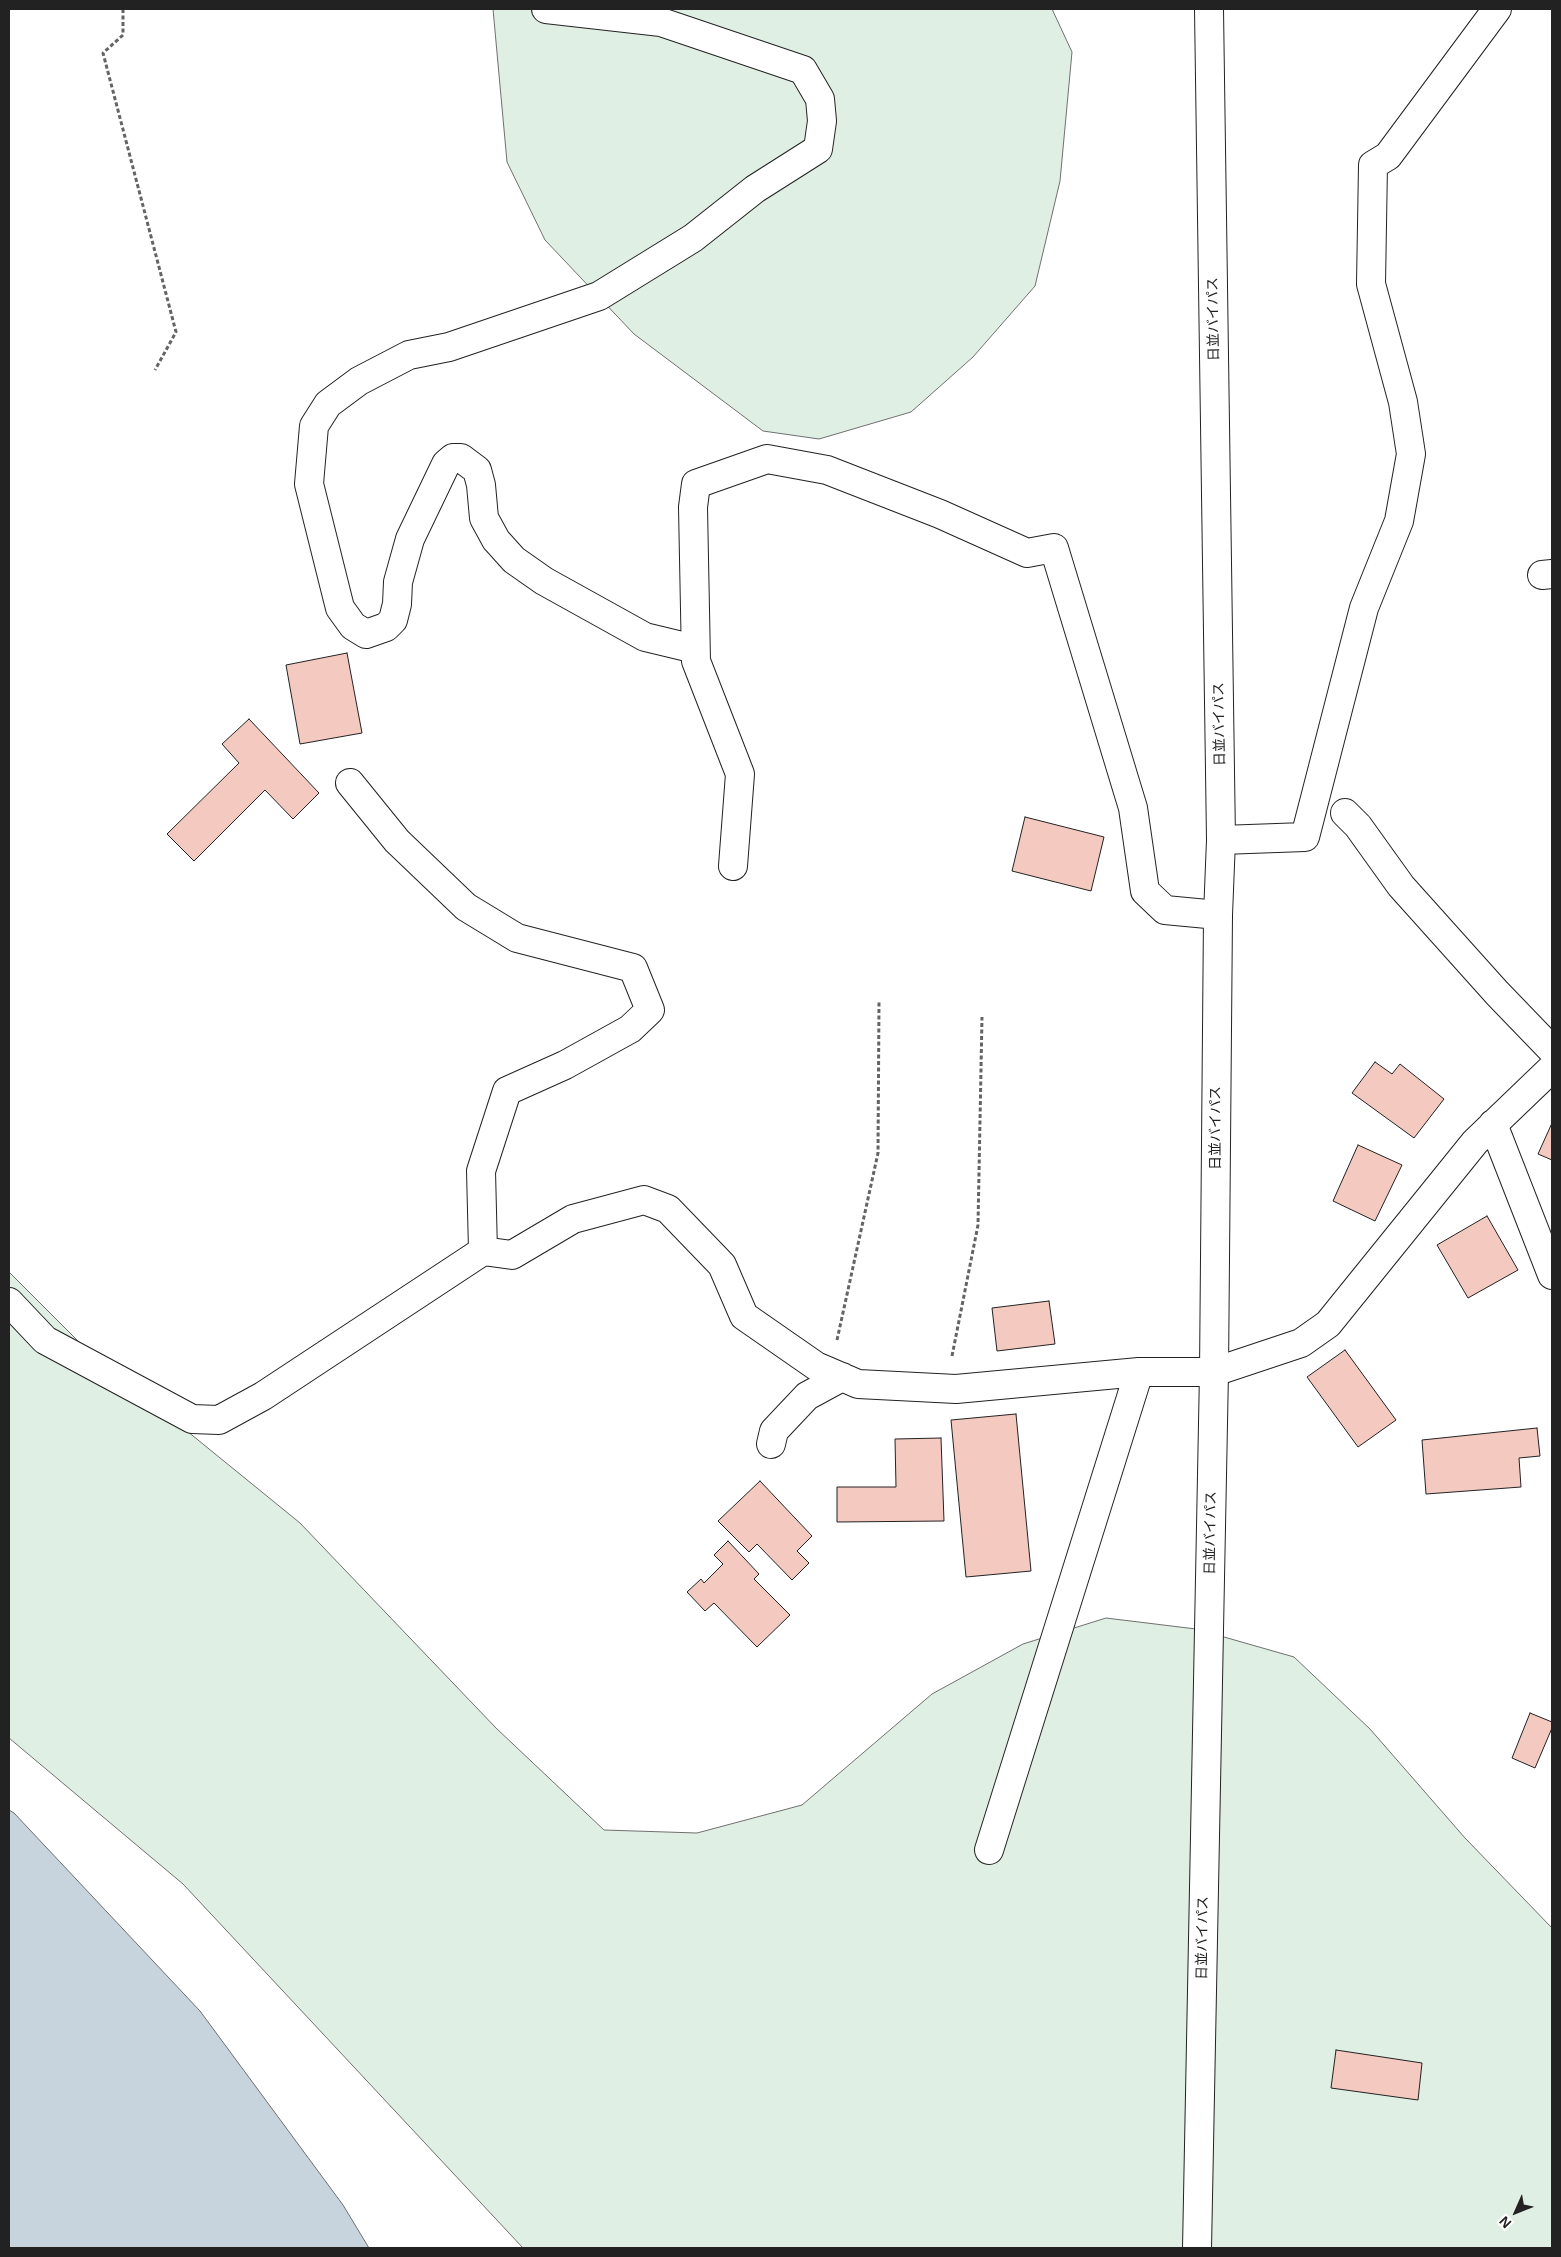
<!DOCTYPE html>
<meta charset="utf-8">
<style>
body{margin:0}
#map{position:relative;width:1561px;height:2257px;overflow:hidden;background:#fff;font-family:Arial,sans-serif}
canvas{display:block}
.frame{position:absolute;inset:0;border:10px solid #222;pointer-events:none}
.north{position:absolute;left:1491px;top:2187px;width:50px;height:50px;-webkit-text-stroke:4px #fff;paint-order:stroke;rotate:226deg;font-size:14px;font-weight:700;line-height:20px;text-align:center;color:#222}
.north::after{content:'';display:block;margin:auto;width:18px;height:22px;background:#222;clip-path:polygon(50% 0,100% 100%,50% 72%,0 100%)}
</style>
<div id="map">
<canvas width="1561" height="2257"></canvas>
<div class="frame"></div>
<div class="north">N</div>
</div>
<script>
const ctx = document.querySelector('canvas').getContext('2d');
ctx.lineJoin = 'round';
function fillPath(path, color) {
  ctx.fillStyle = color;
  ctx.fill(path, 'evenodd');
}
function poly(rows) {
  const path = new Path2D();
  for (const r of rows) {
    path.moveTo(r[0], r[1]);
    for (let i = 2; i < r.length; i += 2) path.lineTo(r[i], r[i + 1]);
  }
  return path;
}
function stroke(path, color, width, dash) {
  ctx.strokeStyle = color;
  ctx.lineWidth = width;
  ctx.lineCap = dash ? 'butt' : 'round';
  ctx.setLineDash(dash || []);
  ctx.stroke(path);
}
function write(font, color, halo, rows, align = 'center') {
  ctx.font = font + ' Arial,"Noto Sans JP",sans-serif';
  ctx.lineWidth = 4;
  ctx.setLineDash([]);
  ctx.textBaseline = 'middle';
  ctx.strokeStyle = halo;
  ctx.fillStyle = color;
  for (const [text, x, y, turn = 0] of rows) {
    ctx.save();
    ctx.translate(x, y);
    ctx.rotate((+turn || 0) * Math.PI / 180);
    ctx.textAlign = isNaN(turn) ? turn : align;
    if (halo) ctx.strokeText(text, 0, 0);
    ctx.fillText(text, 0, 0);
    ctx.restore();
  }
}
const green = poly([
 [493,9,1052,9,1072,52,1060,181,1035,286,973,357,911,412,819,439,763,431,634,334,545,240,507,162,493,9],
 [9,1272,85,1348,300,1523,496,1728,604,1830,697,1833,802,1805,932,1694,1023,1644,1106,1618,1196,1629,1294,1657,1370,1729,1465,1838,1552,1928,1552,2248,523,2248,183,1884,9,1738,9,1272]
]);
fillPath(green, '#e0efe3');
stroke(green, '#6f6f6f', 1);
const water = poly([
 [9,1810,14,1813,200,2011,343,2205,369,2248,9,2248,9,1810]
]);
fillPath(water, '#c7d3dd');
stroke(water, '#6f6f6f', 1);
const building = poly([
 [347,653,362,733,300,744,286,665,347,653],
 [249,719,319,793,293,819,265,790,194,861,167,834,239,763,222,744,249,719],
 [1025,817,1104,837,1091,891,1012,871,1025,817],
 [1375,1062,1392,1074,1400,1064,1444,1099,1414,1138,1352,1093,1375,1062],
 [1552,1123,1552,1160,1538,1154,1552,1123],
 [1358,1145,1402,1165,1375,1221,1333,1201,1358,1145],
 [1487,1216,1518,1270,1468,1298,1437,1245,1487,1216],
 [1049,1301,1055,1344,997,1351,992,1308,1049,1301],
 [1345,1350,1396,1420,1358,1447,1307,1377,1345,1350],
 [1016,1414,1031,1571,966,1577,951,1420,1016,1414],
 [1537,1428,1540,1456,1519,1458,1521,1487,1426,1494,1422,1440,1537,1428],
 [941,1438,944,1521,837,1522,837,1487,896,1487,895,1439,941,1438],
 [760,1481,812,1536,797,1551,809,1563,792,1580,757,1544,749,1552,718,1521,760,1481],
 [728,1541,759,1574,754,1579,790,1615,757,1647,714,1603,705,1611,687,1592,701,1579,704,1583,723,1564,714,1555,728,1541],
 [1530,1713,1552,1722,1552,1728,1535,1768,1512,1758,1530,1713],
 [1336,2050,1422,2063,1418,2100,1331,2088,1336,2050]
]);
fillPath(building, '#f3c9c0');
stroke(building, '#222', 1);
const minor = poly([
 [546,9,661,22,803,70,820,99,822,121,818,149,755,189,693,238,599,296,449,347,409,355,359,381,328,404,314,426,309,484,340,608,353,626,366,634,386,627,393,620,397,604,398,582,410,539,446,464,453,458,461,458,477,470,481,485,484,518,496,540,514,560,544,581,645,637,695,649],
 [1542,575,1552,574],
 [350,783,397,841,466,907,517,938,633,968,650,1010,630,1029,565,1065,507,1091,481,1171,483,1251,512,1255,573,1219,644,1200,668,1209,722,1265,744,1316,816,1366,858,1384,956,1389,1139,1372,1214,1372,1301,1343,1328,1324,1475,1142,1552,1068],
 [1345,813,1358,826,1401,886,1497,993,1552,1050],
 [1221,840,1305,837,1364,608,1399,521,1411,454,1403,402,1371,284,1373,165,1388,156,1497,9],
 [733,866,740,774,696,661,693,507,696,484,767,459,827,470,940,514,1027,553,1054,548,1133,808,1145,891,1165,910,1218,915],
 [1493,1124,1552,1275],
 [9,1302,45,1340,192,1419,219,1420,263,1396,483,1251],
 [771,1444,774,1431,807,1396,842,1377],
 [989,1850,1139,1372]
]);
const highway = poly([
 [1197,2248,1214,1372,1218,915,1221,840,1209,9]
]);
stroke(minor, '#222', 30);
stroke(highway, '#222', 30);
stroke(poly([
 [123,9,123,35,103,53,176,332,155,370],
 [837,1340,878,1153,879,1002],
 [952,1356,978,1225,982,1017]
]), '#646464', 3, [4, 2.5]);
stroke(minor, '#fff', 28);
stroke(highway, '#fff', 28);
write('14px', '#222', '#fff', [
 ["日並バイパス",1214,319,-91],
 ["日並バイパス",1220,724,-91],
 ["日並バイパス",1216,1128,-90],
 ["日並バイパス",1211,1533,-89],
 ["日並バイパス",1203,1938,-89]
]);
</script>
